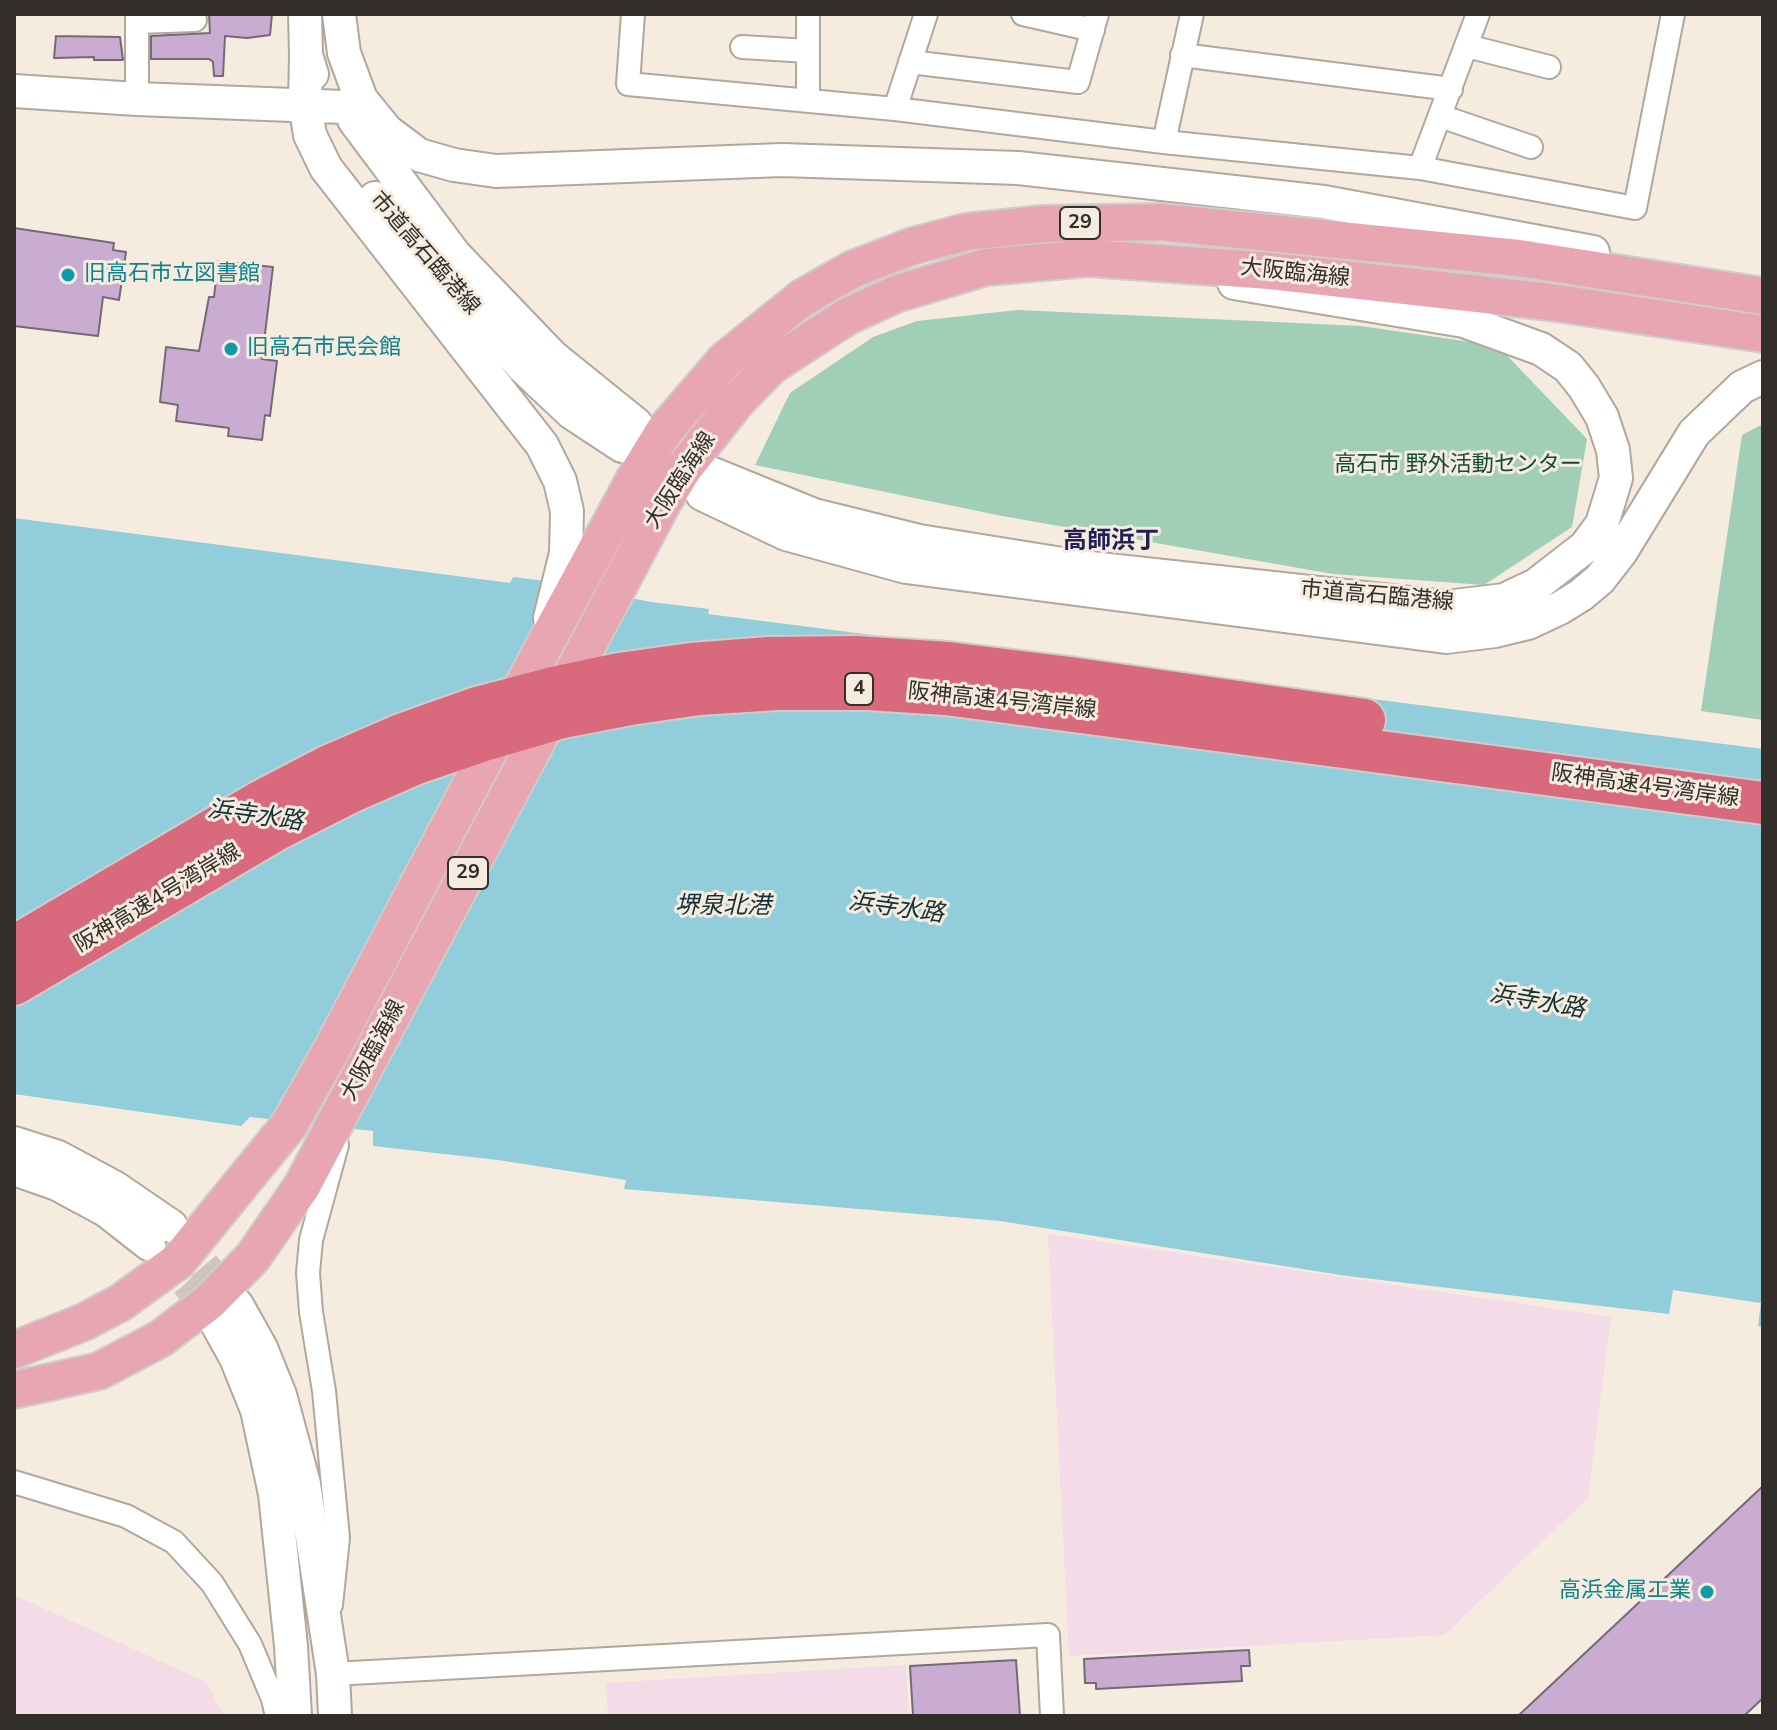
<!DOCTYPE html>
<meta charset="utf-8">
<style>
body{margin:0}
#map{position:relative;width:1777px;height:1730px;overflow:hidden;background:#f6ebdf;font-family:"Nunito Sans",sans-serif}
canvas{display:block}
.frame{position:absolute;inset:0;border:16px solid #322e2a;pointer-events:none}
</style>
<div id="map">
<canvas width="1777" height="1730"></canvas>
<div class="frame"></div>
</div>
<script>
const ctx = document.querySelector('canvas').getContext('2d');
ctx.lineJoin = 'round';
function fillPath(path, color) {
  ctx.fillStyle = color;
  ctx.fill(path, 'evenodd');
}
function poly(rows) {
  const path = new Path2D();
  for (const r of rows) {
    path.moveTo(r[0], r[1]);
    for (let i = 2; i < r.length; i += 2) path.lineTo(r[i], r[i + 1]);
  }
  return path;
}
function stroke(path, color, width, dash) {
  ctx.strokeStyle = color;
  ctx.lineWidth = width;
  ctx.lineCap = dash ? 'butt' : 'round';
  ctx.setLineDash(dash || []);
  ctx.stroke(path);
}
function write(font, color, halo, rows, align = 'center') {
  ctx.font = font + ' "Nunito Sans","Noto Sans JP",sans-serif';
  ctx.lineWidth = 6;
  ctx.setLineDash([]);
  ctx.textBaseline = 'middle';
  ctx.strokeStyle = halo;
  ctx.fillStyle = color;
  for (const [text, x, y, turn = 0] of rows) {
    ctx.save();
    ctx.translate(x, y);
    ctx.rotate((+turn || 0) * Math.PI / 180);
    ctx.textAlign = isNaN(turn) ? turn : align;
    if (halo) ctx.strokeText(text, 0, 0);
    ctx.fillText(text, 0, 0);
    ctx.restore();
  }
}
fillPath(poly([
 [1048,1234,1611,1317,1588,1498,1444,1635,1069,1656],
 [14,1595,206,1682,224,1716,14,1716],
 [906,1665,909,1716,608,1716,606,1683]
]), '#f3dbe7');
fillPath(poly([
 [1018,310,1361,326,1498,346,1587,439,1572,527,1484,585,1333,574,1002,516,755,465,790,393,873,337,917,321],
 [1763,424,1763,720,1701,711,1742,435]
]), '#a1ceb6');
fillPath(poly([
 [14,518,510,583,513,577,537,580,651,602,709,609,708,614,1763,749,1763,1327,1758,1326,1761,1303,1673,1290,1669,1314,1347,1276,1000,1221,624,1189,626,1180,498,1160,373,1146,373,1131,250,1117,241,1126,14,1094]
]), '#92cddb');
const building = poly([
 [209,14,272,14,270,35,247,38,225,36,223,76,214,76,213,62,209,59,151,59,151,36,210,33,209,14],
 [56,36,120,37,123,60,94,60,94,57,54,58,56,36],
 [14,228,114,243,113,250,126,252,119,300,103,297,98,336,14,326,14,228],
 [218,261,273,267,262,359,277,361,270,416,265,415,262,440,228,436,229,428,176,421,178,405,160,402,166,347,199,351,209,297,214,297,218,261],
 [1763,1486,1763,1698,1744,1716,1518,1716,1763,1486],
 [1249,1650,1250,1666,1241,1666,1242,1681,1096,1689,1096,1683,1085,1683,1084,1659,1249,1650],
 [1016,1660,1020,1716,913,1716,910,1666,1016,1660]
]);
fillPath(building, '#caacd3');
stroke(building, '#736a75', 2);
stroke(poly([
 [173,1229,237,1305],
 [153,1248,187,1283,216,1322]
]), '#cfc5bb', 32, [32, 16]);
const street = poly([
 [137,14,137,99],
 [633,14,628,84,895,109,1164,142,1420,168,1635,208,1673,14],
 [808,14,808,100],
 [1023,14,1093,30],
 [137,22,195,20],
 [1467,46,1549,67],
 [742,47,808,51],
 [1182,55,1451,89],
 [910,62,1078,82,1097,14],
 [895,109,926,14],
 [1440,116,1531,147],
 [1164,142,1192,14],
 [1420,168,1478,14],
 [14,1482,126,1516,174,1542,212,1583,250,1644,273,1699,277,1716],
 [331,1605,338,1538,324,1391,311,1312,308,1273,311,1240,337,1145],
 [333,1674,1048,1635,1052,1716]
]);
const secondary = poly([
 [305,14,306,55,312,74],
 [339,14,344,53,361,99,387,131,419,155,454,165,496,171,782,160,1018,168,1324,202,1593,252],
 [306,55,305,104,310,135,326,168,542,445,560,481,567,511,566,553,550,618],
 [14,91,137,99,344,107],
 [354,120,455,255,553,357,636,424],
 [375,198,522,366,572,413,622,446],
 [713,474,814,515,919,541,1081,567,1446,607,1504,600,1536,585,1585,547,1602,524,1616,478,1613,450,1602,417,1584,387,1568,367,1541,349,1464,321,1234,283],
 [702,494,786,534,906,567,1446,637,1495,631,1528,623,1560,608,1581,595,1600,579,1621,552,1694,433,1742,387,1763,377],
 [14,1143,58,1157,114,1187,171,1226],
 [14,1169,57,1184,107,1211,149,1244],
 [237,1305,261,1348,280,1395,304,1484,333,1674,335,1716],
 [216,1322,236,1358,257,1410,275,1494,291,1646,295,1716]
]);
const primary = poly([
 [14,1350,84,1322,120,1303,178,1261,289,1125,333,1047,536,661,634,480,664,431,725,360,802,298,853,269,913,246,966,232,1043,224,1161,222,1519,258,1763,296],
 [14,1390,99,1371,160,1339,209,1302,253,1257,302,1186,663,502,684,468,736,402,771,366,848,316,896,294,986,267,1089,258,1270,271,1550,302,1763,334]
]);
const highway = poly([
 [14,947,260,802,327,767,401,735,477,708,553,688,619,674,691,664,769,658,856,657,948,663,1070,678,1364,720],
 [14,984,277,829,350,792,414,764,487,739,562,717,630,704,699,694,777,689,868,689,946,694,1763,803]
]);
stroke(street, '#b2a79c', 26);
stroke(secondary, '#b2a79c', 36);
stroke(primary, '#cecdcc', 40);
stroke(highway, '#cecdcc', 46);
stroke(street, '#fff', 22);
stroke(secondary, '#fff', 32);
stroke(primary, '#e8a6b2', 36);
stroke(highway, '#d96a7e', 42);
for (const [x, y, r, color] of [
 [68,275,8,"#0f9aa8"],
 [231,349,8,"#0f9aa8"],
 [1707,1592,8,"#0f9aa8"]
]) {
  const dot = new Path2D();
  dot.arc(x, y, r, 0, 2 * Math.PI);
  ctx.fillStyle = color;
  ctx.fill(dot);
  stroke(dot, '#f6ebdf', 3);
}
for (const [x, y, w] of [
 [1080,223,40],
 [859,689,28],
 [468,873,40]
]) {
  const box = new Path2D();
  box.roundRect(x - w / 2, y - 16, w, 32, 6);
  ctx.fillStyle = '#f6ebdf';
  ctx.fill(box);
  stroke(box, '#322e2a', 2);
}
write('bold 20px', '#322e2a', null, [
 ["29",1080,223],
 ["4",859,689],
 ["29",468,873]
]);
write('22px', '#322e2a', '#f6ebdf', [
 ["市道高石臨港線",424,254,49],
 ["大阪臨海線",1295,274,6],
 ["大阪臨海線",681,481,-57],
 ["市道高石臨港線",1377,597,5],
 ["阪神高速4号湾岸線",1002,702,6],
 ["阪神高速4号湾岸線",1645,787,8],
 ["阪神高速4号湾岸線",158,899,-31],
 ["大阪臨海線",374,1051,-62]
]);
write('22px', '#0d838f', '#f6ebdf', [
 ["旧高石市立図書館",84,275],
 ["旧高石市民会館",247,349],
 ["高浜金属工業",1691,1592,"right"]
], 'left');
write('22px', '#0f4e35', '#f6ebdf', [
 ["高石市 野外活動センター",1458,466]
]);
write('bold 24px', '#212059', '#f6ebdf', [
 ["高師浜丁",1111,542]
]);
write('italic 24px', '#133137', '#f6ebdf', [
 ["浜寺水路",255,817,8],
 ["堺泉北港",723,907],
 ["浜寺水路",896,909,8],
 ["浜寺水路",1537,1003,10]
]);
</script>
